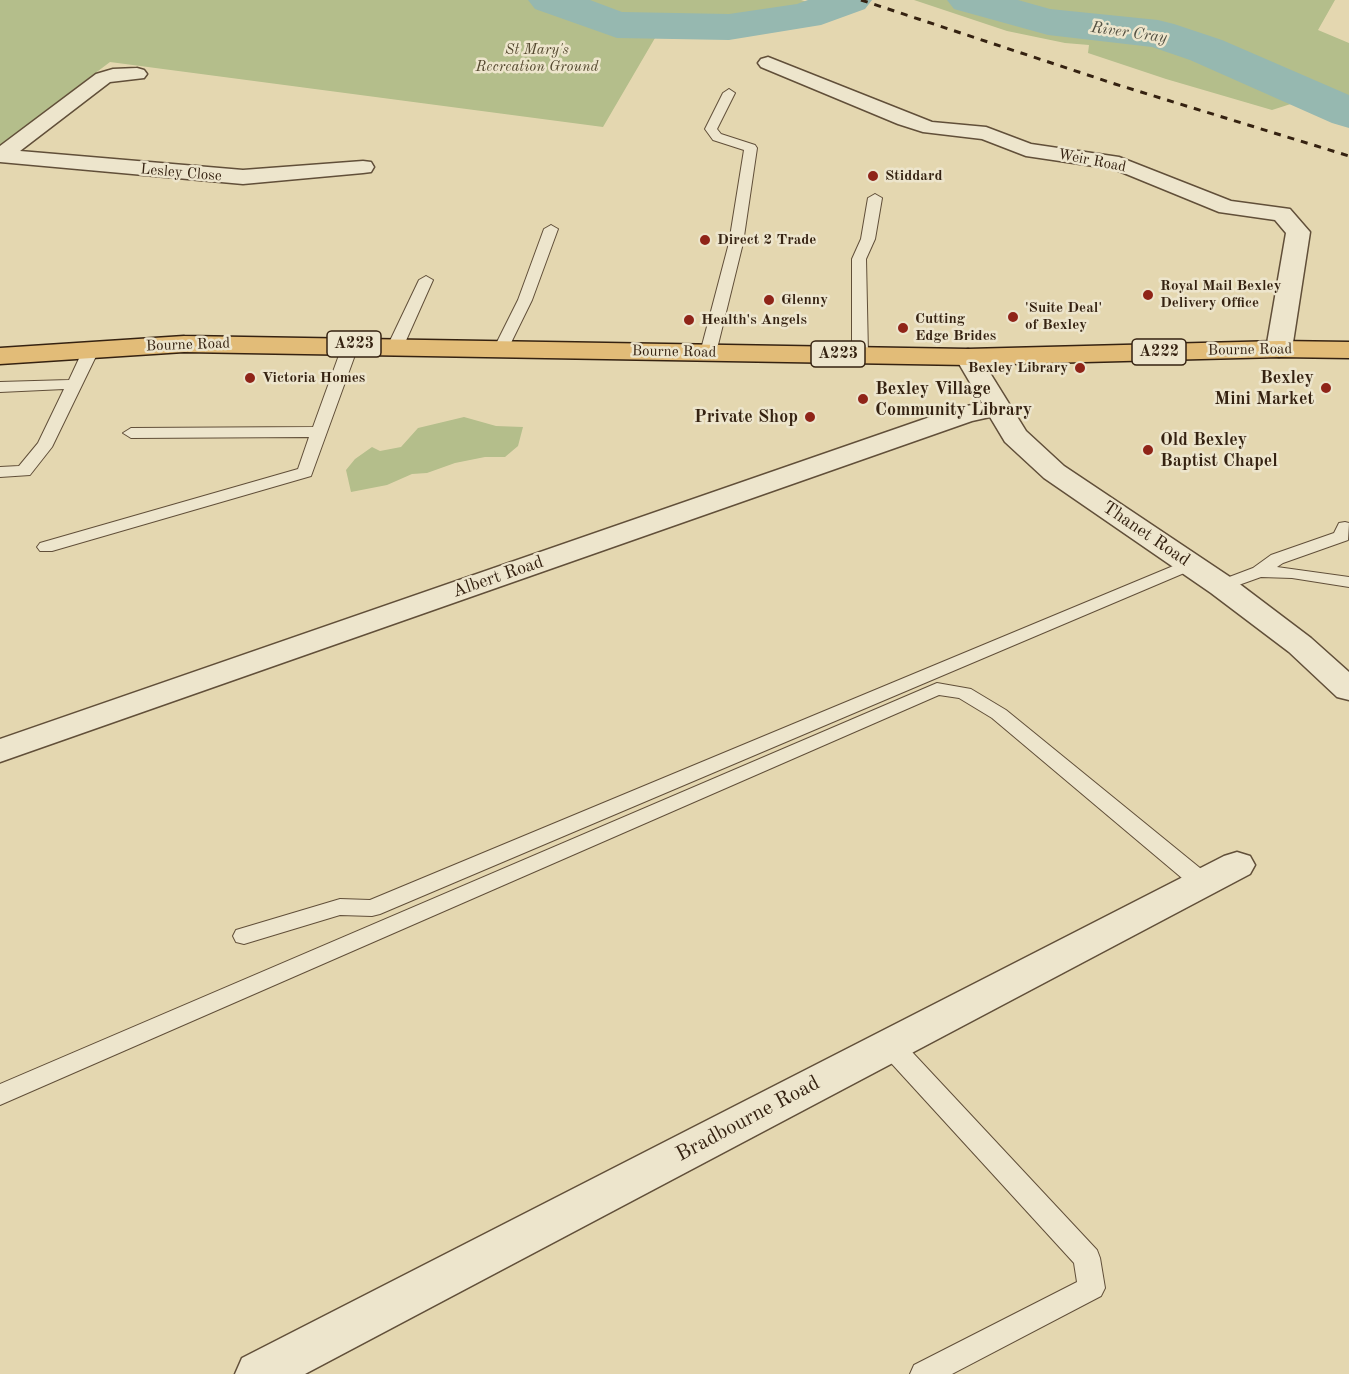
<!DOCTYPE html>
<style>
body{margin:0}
canvas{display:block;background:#e4d7b0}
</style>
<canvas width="1349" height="1374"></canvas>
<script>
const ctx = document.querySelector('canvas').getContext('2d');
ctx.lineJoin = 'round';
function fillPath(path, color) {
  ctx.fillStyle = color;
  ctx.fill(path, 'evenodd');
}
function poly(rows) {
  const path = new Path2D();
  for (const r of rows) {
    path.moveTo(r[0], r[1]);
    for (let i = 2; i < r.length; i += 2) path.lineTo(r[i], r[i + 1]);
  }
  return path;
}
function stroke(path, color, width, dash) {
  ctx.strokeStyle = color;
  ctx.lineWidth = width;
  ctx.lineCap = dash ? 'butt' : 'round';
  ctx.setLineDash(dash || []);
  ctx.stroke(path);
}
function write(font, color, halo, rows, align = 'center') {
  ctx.font = font + ' "Old Standard TT",serif';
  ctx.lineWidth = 5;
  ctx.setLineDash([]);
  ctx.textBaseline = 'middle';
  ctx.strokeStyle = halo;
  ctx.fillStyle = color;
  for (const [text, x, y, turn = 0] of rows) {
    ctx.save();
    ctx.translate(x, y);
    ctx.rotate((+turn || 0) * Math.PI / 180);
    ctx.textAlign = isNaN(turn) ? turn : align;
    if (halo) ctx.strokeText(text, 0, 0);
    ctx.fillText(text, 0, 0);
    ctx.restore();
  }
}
fillPath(poly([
 [0,0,801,0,813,4,655,38,603,127,110,62,0,145],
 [914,0,1335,0,1318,30,1349,43,1349,107,1328,98,1300,101,1272,110,1166,79,1088,53,1089,45,1065,43,1007,31],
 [464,417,496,426,523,427,518,446,505,457,485,457,455,463,427,473,412,474,387,485,351,492,346,470,355,459,372,447,380,451,401,447,418,428]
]), '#b4be8b');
fillPath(poly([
 [528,0,590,0,622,12,729,14,797,4,808,0,872,0,865,9,821,25,729,40,617,38,535,9,528,0],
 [947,0,1018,0,1050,9,1158,20,1174,24,1222,40,1349,95,1349,128,1332,123,1190,60,1152,47,1048,35,954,9,947,0]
]), '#96b8b0');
const lane = poly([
 [729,89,735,93,717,129,721,134,755,145,757,148,743,243,716,353,708,358,700,353,729,243,744,150,713,140,705,129,723,93,729,89],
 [875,194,882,198,875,239,866,259,868,354,860,359,852,354,852,259,861,239,868,198,875,194],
 [551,225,558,229,532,300,507,351,497,351,494,348,518,300,544,229,551,225],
 [426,276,433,280,404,345,396,350,391,348,388,345,419,280,426,276],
 [351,339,359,344,311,476,52,551,40,551,37,547,40,543,298,469,309,437,131,438,123,433,131,428,313,427,343,344,351,339],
 [91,345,99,350,52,447,30,475,0,477,0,467,19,466,38,443,64,389,0,392,0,382,69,380,83,350,91,345],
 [1345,522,1349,523,1348,540,1283,563,1277,567,1349,577,1349,587,1292,578,1261,577,1222,591,1216,590,1213,586,1216,582,1253,568,1271,555,1334,533,1339,523,1345,522],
 [1190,559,1196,560,1199,564,1196,568,380,914,372,916,340,915,244,944,236,942,233,936,236,930,340,899,370,900,1190,559],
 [937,683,971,689,1006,710,1211,877,1214,883,1211,889,1203,891,1195,889,992,718,959,698,939,695,0,1105,0,1084,937,683],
 [890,1036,899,1038,1097,1250,1100,1258,1105,1288,1101,1296,952,1374,910,1374,914,1365,1077,1282,1074,1263,881,1052,878,1045,881,1038,890,1036]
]);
const street = poly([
 [768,57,932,122,986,127,1031,144,1119,157,1231,201,1290,209,1310,232,1292,349,1288,354,1279,357,1270,354,1266,349,1286,233,1275,220,1219,212,1114,169,1026,156,982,139,923,132,898,124,761,67,758,63,761,59,768,57],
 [137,68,144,70,147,74,144,78,110,82,20,151,243,170,363,161,371,162,374,167,371,172,363,173,243,184,0,162,0,146,96,74,113,69,137,68],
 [968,349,977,352,1026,431,1064,466,1233,579,1311,638,1349,672,1349,700,1337,697,1289,652,1211,593,1044,478,1005,442,990,417,972,421,0,762,0,739,956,408,982,403,955,357,959,352,968,349],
 [1237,852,1250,856,1255,865,1250,874,305,1374,235,1374,242,1358,1224,856,1237,852]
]);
const primary = poly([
 [184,336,968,349,1279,341,1349,342,1349,358,1279,357,968,365,184,352,0,364,0,348,184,336]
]);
stroke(lane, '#614f39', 2);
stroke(street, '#614f39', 3);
stroke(primary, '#352211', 3);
fillPath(lane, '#ede5cc');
fillPath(street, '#ede5cc');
fillPath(primary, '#e2bc78');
stroke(poly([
 [861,0,1115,84,1349,156]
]), '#352211', 3, [7, 7]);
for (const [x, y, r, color] of [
 [873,176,6,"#8f2418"],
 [705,240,6,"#8f2418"],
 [1148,295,6,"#8f2418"],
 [769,300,6,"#8f2418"],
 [1013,317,6,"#8f2418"],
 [689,320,6,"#8f2418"],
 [903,328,6,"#8f2418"],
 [1080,368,6,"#8f2418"],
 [250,378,6,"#8f2418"],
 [1326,388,6,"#8f2418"],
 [863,399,6,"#8f2418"],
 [810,417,6,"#8f2418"],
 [1148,450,6,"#8f2418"]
]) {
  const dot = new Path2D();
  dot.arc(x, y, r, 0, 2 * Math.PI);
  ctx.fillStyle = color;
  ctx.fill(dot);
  stroke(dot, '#ede5cc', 2);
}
write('italic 15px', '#554930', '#ede5cc', [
 ["St Mary's",537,50],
 ["Recreation Ground",537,67]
]);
write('15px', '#352211', '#ede5cc', [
 ["Weir Road",1092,161,11],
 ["Lesley Close",181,173,5],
 ["Bourne Road",188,345,-2],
 ["Bourne Road",1250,350,-1],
 ["Bourne Road",674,352,1]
]);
write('bold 15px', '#352211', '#ede5cc', [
 ["Stiddard",885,176],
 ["Direct 2 Trade",717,240],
 ["Royal Mail Bexley",1160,286],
 ["Delivery Office",1160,303],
 ["Glenny",781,300],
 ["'Suite Deal'",1025,308],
 ["of Bexley",1025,325],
 ["Cutting",915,319],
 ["Edge Brides",915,336],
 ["Health's Angels",701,320],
 ["Bexley Library",1068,368,"right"],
 ["Victoria Homes",262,378]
], 'left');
write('italic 16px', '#524f41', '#ede5cc', [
 ["River Cray",1129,33,8]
]);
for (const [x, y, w] of [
 [354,344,54],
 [1159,352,54],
 [838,354,54]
]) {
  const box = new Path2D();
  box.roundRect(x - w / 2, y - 13, w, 26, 4.5);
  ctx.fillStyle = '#ede5cc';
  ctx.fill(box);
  stroke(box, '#352211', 1.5);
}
write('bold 16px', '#352211', null, [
 ["A223",354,344],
 ["A222",1159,352],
 ["A223",838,354]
]);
write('bold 18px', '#352211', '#ede5cc', [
 ["Bexley",1314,378],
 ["Mini Market",1314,399],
 ["Bexley Village",875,389,"left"],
 ["Community Library",875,410,"left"],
 ["Private Shop",798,417],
 ["Old Bexley",1160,440,"left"],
 ["Baptist Chapel",1160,461,"left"]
], 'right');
write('18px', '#352211', '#ede5cc', [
 ["Thanet Road",1146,534,34],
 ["Albert Road",498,577,-19]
]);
write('21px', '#352211', '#ede5cc', [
 ["Bradbourne Road",748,1119,-28]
]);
</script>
